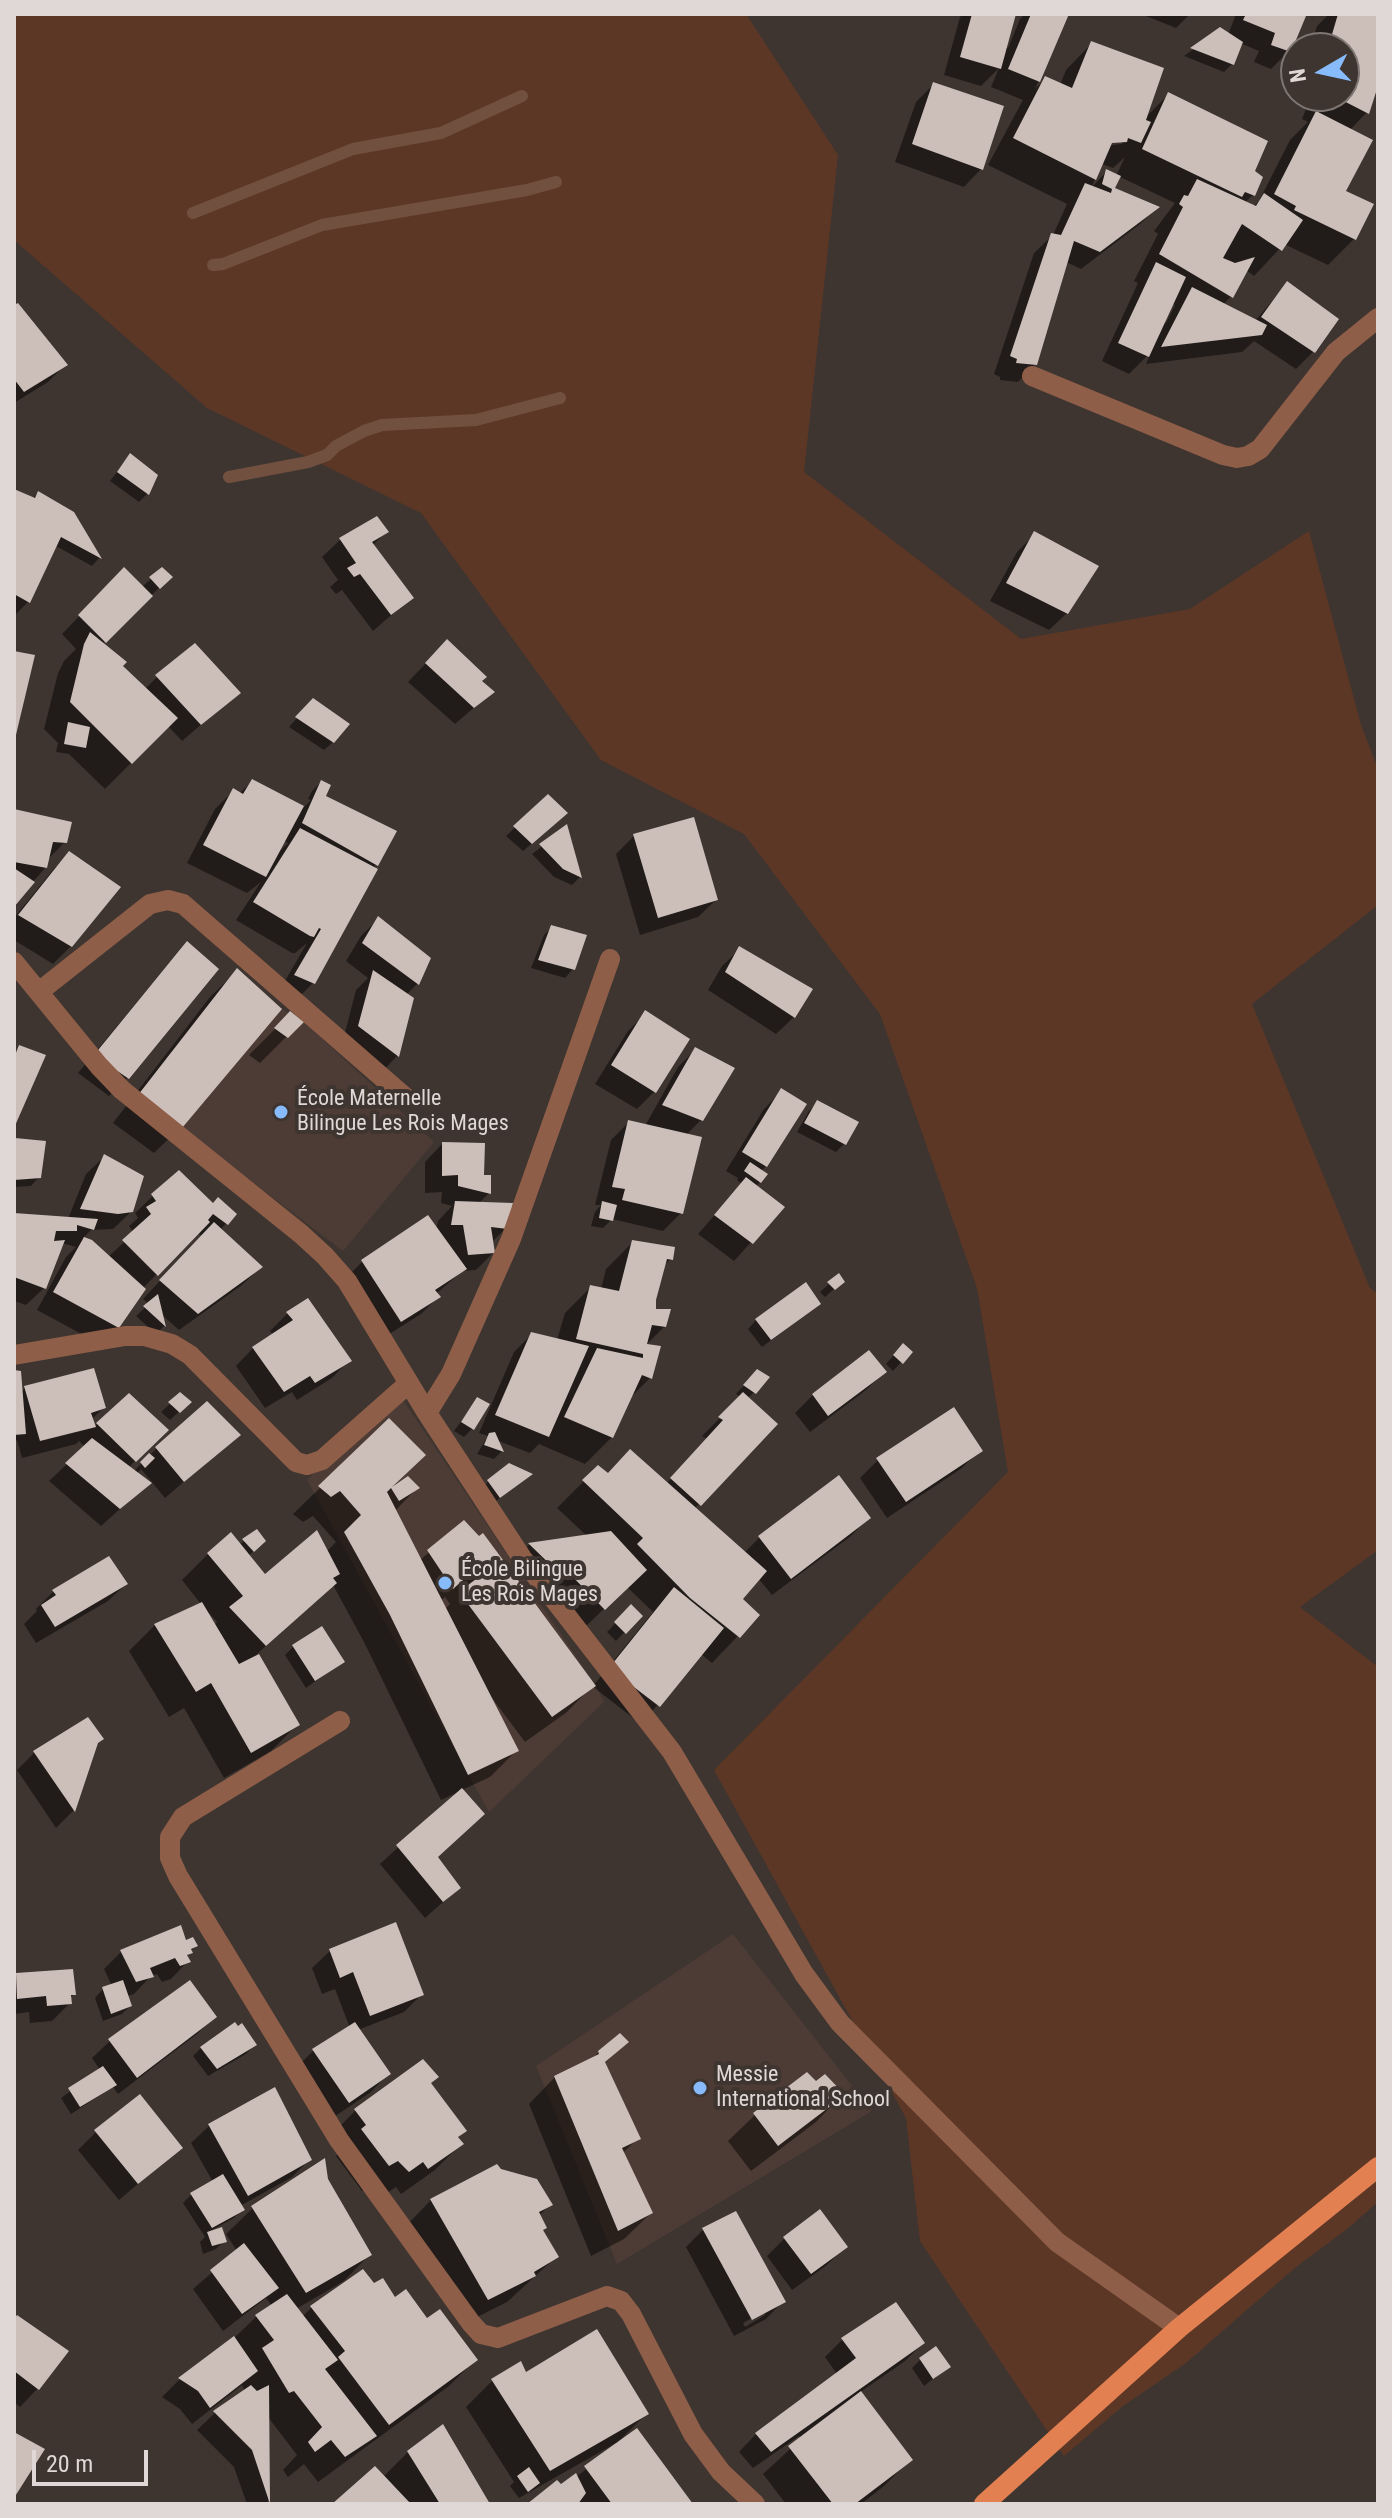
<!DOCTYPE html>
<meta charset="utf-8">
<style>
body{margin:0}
#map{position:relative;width:1392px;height:2518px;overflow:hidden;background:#3e3530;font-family:"Roboto Condensed",sans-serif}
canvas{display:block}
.frame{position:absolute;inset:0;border:16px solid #dfd8d6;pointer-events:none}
.north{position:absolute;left:1280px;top:32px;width:80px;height:80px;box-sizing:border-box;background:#3e3530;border:2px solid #7e7672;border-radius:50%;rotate:261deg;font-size:22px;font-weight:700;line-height:32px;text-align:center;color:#dfd8d6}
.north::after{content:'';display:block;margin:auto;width:28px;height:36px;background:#88bbfc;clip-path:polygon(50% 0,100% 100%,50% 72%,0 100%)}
.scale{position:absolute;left:32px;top:2450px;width:116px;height:36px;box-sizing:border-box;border:4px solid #dfd8d6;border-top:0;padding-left:10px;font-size:24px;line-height:28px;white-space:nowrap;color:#dfd8d6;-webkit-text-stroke:6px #3e3530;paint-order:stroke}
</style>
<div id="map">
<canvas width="1392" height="2518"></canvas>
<div class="frame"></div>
<div class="north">N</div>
<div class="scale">20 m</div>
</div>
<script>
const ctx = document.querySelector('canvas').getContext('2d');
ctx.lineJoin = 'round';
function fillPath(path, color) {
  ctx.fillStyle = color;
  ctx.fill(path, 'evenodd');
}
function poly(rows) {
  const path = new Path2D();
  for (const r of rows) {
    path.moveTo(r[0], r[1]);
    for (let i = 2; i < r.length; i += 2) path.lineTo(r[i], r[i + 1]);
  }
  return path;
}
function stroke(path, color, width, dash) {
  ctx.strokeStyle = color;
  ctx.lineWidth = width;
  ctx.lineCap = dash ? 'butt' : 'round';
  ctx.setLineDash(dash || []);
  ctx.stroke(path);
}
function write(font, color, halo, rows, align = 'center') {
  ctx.font = font + ' "Roboto Condensed",sans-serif';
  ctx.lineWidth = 8;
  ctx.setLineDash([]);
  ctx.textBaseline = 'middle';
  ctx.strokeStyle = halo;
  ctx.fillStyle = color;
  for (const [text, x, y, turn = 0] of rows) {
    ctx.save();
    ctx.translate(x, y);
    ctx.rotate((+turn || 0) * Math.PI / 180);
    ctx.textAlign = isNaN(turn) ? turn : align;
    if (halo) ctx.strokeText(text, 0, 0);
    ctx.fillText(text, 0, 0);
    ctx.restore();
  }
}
fillPath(poly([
 [237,968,282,1009,304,1022,434,1142,343,1251,138,1095],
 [397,1391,596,1686,604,1702,489,1812,307,1480],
 [733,1934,872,2111,617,2264,536,2066]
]), '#4d3c35');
fillPath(poly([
 [14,14,746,14,838,155,804,472,1021,639,1190,609,1309,531,1361,725,1378,769,1378,905,1252,1004,1370,1288,1378,1294,1378,1550,1300,1607,1378,1667,1378,2202,1347,2229,1296,2267,1186,2363,1123,2406,1064,2456,920,2241,906,2118,714,1770,1008,1472,977,1288,880,1014,744,834,601,760,421,513,207,408,14,240]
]), '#5d3726');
fillPath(poly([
 [963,14,1014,14,1005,47,1008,48,1020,19,1025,14,1066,14,1035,89,1046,78,1060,85,1066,70,1092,43,1144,119,1169,94,1252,172,1253,195,1244,203,1253,207,1259,201,1290,140,1308,122,1302,119,1308,104,1295,100,1296,95,1344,96,1344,48,1310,48,1317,26,1329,14,1378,14,1378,86,1367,112,1350,130,1344,192,1354,239,1328,265,1284,244,1254,276,1246,270,1231,296,1223,305,1255,321,1287,284,1313,352,1296,369,1254,341,1242,352,1146,364,1151,352,1129,374,1102,361,1138,283,1134,281,1158,234,1154,231,1175,203,1118,176,1113,189,1157,208,1140,224,1081,269,1066,262,1035,364,1018,382,1000,380,1000,377,994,374,1034,253,1053,235,1067,204,988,165,1023,100,991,87,999,68,981,86,944,75,960,17],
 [1122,140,1122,144,1102,146,1102,142],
 [1125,157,1116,176,1107,171,1091,188,1102,164,1113,168],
 [1172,303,1175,305,1166,323,1163,321],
 [1141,14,1190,14,1176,28],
 [1236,14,1303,14,1289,51,1271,69,1254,62,1259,51,1240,43,1232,64,1224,72,1184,56,1220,30,1228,35],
 [934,84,981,169,964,187,895,162,916,102],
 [14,307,65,365,48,382,14,403],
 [130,455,156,476,147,494,139,502,110,481],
 [14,491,32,499,38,493,73,514,99,558,92,566,56,546,28,602,14,616],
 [376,518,386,532,372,546,411,598,373,631,342,590,336,594,330,587,338,580,322,557,340,540],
 [1035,534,1067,613,1049,630,990,601,1017,552],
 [162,569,162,585,102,644,145,689,157,677,238,693,182,741,168,726,105,789,69,754,56,752,58,743,44,729,58,673,64,661,76,649,62,634,124,570,142,587],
 [429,660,479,681,492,692,455,724,408,682],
 [305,709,333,742,324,750,289,727],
 [252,781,303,808,311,800,308,799,312,791,321,782,325,795,376,864,313,983,295,1001,278,993,307,943,295,953,292,953,236,920,261,882,247,893,187,863,215,809,233,791,239,794],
 [283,840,288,843,278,853],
 [548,796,557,822,523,851,506,836],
 [14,812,65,842,47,860,45,868,14,904],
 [566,828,580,877,572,885,554,877,532,854],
 [634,836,716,900,698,917,640,935,616,854],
 [69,853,71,946,53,964,14,940,14,918,52,871],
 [378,919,418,983,406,995,411,999,397,1056,380,1074,342,1044,356,990,368,978,346,961,361,936],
 [552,927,573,969,565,978,531,968,544,935],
 [187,944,216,969,127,1078,109,1096,78,1073,170,962],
 [740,949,794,1017,776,1034,708,990,722,966],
 [237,971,181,1127,154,1153,113,1123,210,997],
 [646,1013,655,1091,637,1109,595,1084,628,1031],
 [290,1014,301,1022,260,1063,249,1055],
 [696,1049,701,1120,686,1135,681,1213,663,1231,612,1219,603,1228,591,1226,595,1212,601,1205,595,1205,611,1140,629,1122,645,1126,678,1067],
 [782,1091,766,1166,761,1171,760,1182,755,1187,782,1208,734,1261,698,1234,742,1184,737,1180,738,1178,726,1171,764,1109],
 [817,1103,844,1144,836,1152,797,1132,809,1111],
 [16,1140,39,1177,31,1186,14,1187],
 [442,1144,482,1177,489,1177,489,1193,478,1204,506,1228,491,1243,493,1253,476,1270,462,1271,436,1294,438,1297,421,1314,383,1338,344,1280,362,1262,427,1217,436,1230,438,1221,452,1206,441,1203,442,1192,425,1193,425,1162],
 [104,1157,132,1211,113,1229,91,1230,83,1238,91,1242,108,1257,134,1233,129,1226,138,1218,135,1213,153,1196,213,1205,234,1215,220,1230,260,1268,242,1285,179,1330,161,1314,164,1326,156,1334,136,1316,149,1304,143,1299,202,1236,197,1233,143,1288,118,1327,100,1344,37,1310,66,1257,76,1247,62,1243,44,1288,26,1305,14,1301,14,1215,68,1219,86,1174],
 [633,1242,671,1259,662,1267,654,1311,665,1326,645,1346,650,1378,628,1400,612,1437,585,1464,539,1444,530,1453,496,1440,502,1451,494,1459,477,1454,488,1436,479,1433,514,1352,532,1334,557,1340,565,1313,591,1287,601,1289,606,1269],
 [838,1276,842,1282,825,1297,820,1292],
 [819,1304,762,1347,748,1329,756,1320],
 [288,1313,349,1360,332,1378,297,1400,292,1392,265,1408,236,1366,253,1348,273,1335,270,1331],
 [869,1352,884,1372,866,1390,810,1432,795,1413,813,1395],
 [910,1352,893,1371,886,1364,895,1354],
 [14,1372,21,1392,25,1388,103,1408,91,1420,94,1427,129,1395,166,1430,128,1468,133,1472,156,1449,238,1435,165,1498,141,1469,137,1474,149,1483,101,1526,49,1481,85,1447,79,1441,76,1444,22,1458,17,1440,14,1442],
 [749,1380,754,1392,747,1399,775,1424,694,1509,744,1553,759,1538,838,1478,868,1518,851,1536,772,1595,758,1578,740,1599,758,1615,712,1663,701,1654,641,1724,592,1686,567,1712,525,1742,492,1698,490,1699,516,1751,490,1777,462,1790,436,1858,459,1888,425,1918,380,1864,458,1792,441,1800,364,1642,333,1585,257,1654,297,1725,271,1751,224,1778,184,1708,169,1717,129,1651,155,1625,201,1604,182,1580,208,1554,239,1545,256,1532,256,1549,248,1556,265,1577,326,1552,336,1542,313,1516,303,1522,293,1514,389,1421,392,1486,417,1488,395,1511,420,1560,464,1523,593,1686,653,1612,627,1587,586,1626,543,1593,512,1562,529,1545,587,1536,557,1508,598,1467,607,1475,666,1484,707,1439,702,1436,741,1397,736,1394],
 [445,1597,450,1604,445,1609,440,1601],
 [209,1613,217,1622,214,1625,207,1614],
 [180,1395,189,1402,170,1420,161,1412],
 [477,1400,472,1429,464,1437,454,1431],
 [980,1450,962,1468,887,1518,860,1478,878,1460],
 [530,1475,491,1505,480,1490,489,1481],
 [108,1559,126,1584,108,1601,36,1643,24,1624,37,1611,36,1609,53,1592],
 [631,1607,640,1616,616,1641,607,1632],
 [293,1647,342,1662,306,1688,285,1655],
 [87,1719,95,1745,73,1811,56,1828,17,1770,34,1753],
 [196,1945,186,1957,188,1961,171,1979,162,1982,157,1974,151,1976,134,1994,127,1996,130,2006,122,2014,103,2021,95,1998,103,1989,112,1986,104,1969,121,1952],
 [330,1951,422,1994,404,2012,358,2030,388,2074,371,2092,331,2119,296,2068,313,2051,350,2028,335,1989,322,1994,312,1968],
 [16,1974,74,1994,69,1999,70,2003,52,2021,30,2023,29,2012,14,2014,14,1977],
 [215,2016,197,2034,118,2094,113,2087,71,2114,61,2098,100,2070,92,2058,110,2041],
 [626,2042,604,2064,638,2138,622,2154,651,2213,624,2239,591,2256,529,2104,555,2077,592,2059,599,2052],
 [254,2045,246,2054,208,2076,193,2056,201,2048],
 [429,2084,465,2130,457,2138,461,2144,435,2170,401,2194,396,2187,381,2197,371,2186,362,2191,336,2156,340,2152,329,2137,356,2110],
 [815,2084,842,2095,816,2122,751,2171,728,2141,755,2115],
 [209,2126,310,2159,292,2177,240,2206,242,2210,234,2218,210,2231,224,2241,216,2249,203,2254,200,2242,205,2237,183,2203,191,2195,213,2182,191,2143],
 [96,2132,180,2148,119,2200,78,2150],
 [326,2179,370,2254,344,2281,296,2309,302,2317,312,2307,374,2286,427,2321,475,2360,449,2386,318,2482,304,2464,288,2477,283,2470,297,2455,268,2417,268,2502,247,2504,234,2467,197,2430,215,2413,245,2391,242,2385,192,2424,180,2409,162,2397,179,2380,232,2340,256,2317,272,2306,266,2298,223,2331,193,2289,237,2251,226,2234,253,2208],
 [431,2200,550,2204,539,2216,541,2231,556,2257,507,2302,461,2325,405,2227],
 [703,2230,783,2301,766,2319,734,2336,686,2247],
 [765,2311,765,2315,745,2327,743,2323],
 [785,2238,845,2247,827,2265,792,2290,767,2256],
 [14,2321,66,2351,37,2389,20,2407,14,2402],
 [843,2339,923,2343,905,2361,859,2393,910,2460,884,2486,861,2504,786,2504,763,2474,801,2439,799,2436,753,2468,739,2452,756,2434,837,2374,825,2357],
 [920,2360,948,2367,924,2386,912,2368],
 [525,2374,646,2414,619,2441,690,2504,581,2504,578,2500,575,2504,530,2504,576,2477,617,2445,616,2443,519,2498,510,2486,514,2482,466,2407,492,2381],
 [408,2452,488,2504,335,2504,383,2477]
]), '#0007');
stroke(poly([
 [193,213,353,149,441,133,522,96],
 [213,265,223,264,322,225,527,190,556,182],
 [229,477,308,462,327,455,336,446,364,431,382,425,476,420,560,398]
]), '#725040', 12);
fillPath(poly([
 [972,14,1016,14,1001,69,960,57],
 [1031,14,1069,14,1040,82,1008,69],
 [1246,14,1302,14,1306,16,1291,52,1271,45,1275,33,1243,20],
 [1338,14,1378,14,1378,86,1369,114,1334,96,1344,96,1344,48,1328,48],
 [1220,27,1243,42,1234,65,1190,48],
 [1091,41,1164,68,1146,120,1151,122,1141,143,1128,138,1127,142,1112,143,1096,180,1013,138,1045,76,1072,88],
 [933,82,1004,106,983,170,912,144],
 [1168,92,1268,141,1255,171,1263,177,1255,196,1245,192,1242,197,1142,149],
 [1316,111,1373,140,1346,191,1374,204,1356,240,1294,210,1296,206,1274,194],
 [1106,169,1121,176,1115,188,1160,207,1100,252,1074,241,1037,365,1016,363,1017,359,1010,356,1051,233,1061,235,1085,183,1111,193,1112,189,1102,184],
 [1197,179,1256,206,1264,193,1303,220,1282,251,1242,224,1223,258,1235,263,1255,257,1233,298,1159,254,1183,207,1179,204,1184,195,1188,196],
 [1156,262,1186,277,1149,357,1118,343],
 [1287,281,1339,319,1315,353,1261,317],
 [1192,287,1267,325,1262,335,1161,347],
 [18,303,68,365,24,392,14,379,14,305],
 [130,453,158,475,149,495,117,472],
 [14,489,35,498,38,491,74,512,102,559,61,537,30,603,14,594],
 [377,516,389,532,372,542,414,598,391,615,360,574,354,577,347,568,356,563,339,538],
 [1034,531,1099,566,1068,614,1006,583],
 [124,567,153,596,106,643,78,615],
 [162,567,173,577,160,589,149,577],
 [90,632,127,662,123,666,178,718,132,764,70,702,84,644],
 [447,639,487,677,482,681,495,692,474,708,425,663],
 [195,643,241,693,201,725,155,675],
 [14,651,35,655,15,739,14,739],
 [313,698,350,724,334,743,295,717],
 [68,722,90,727,86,748,64,744],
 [252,779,304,806,266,877,203,845,233,788,243,794],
 [321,780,331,785,326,796,397,831,378,866,302,823],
 [548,794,568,813,532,844,513,826],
 [14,809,72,822,67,843,53,842,47,868,14,862],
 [694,817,718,900,658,918,633,834],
 [567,824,582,878,563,869,539,844],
 [300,828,378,869,315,984,294,975,321,929,319,928,314,937,310,936,253,902],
 [69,851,121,887,72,947,18,915],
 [14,868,35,882,14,907],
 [378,916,431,958,419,985,362,943],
 [551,925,587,935,575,970,538,960],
 [187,941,219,969,129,1079,94,1055],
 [739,946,813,989,795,1018,725,972],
 [237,968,282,1009,182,1128,138,1095],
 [373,970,414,998,399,1057,358,1026],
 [645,1010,690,1039,656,1093,611,1065],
 [290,1011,304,1022,288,1038,274,1028],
 [19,1045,46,1055,14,1128,14,1058],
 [695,1047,735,1068,703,1121,662,1105],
 [781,1088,807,1104,767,1167,742,1152],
 [817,1100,859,1122,846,1145,804,1123],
 [628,1120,702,1137,683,1214,622,1200,625,1189,612,1187],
 [15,1138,46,1141,41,1178,14,1180],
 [442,1142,485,1143,484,1175,491,1175,491,1194,458,1186,458,1175,442,1176],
 [104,1154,144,1176,133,1212,118,1214,80,1209],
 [750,1162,768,1174,761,1183,744,1171],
 [179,1170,213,1203,218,1197,237,1214,228,1225,213,1214,208,1220,210,1222,158,1276,122,1240,151,1214,146,1207,156,1201,151,1194],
 [746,1177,785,1207,753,1244,714,1215],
 [455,1201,513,1203,508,1229,491,1227,495,1253,468,1255,463,1225,451,1225],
 [602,1201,617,1205,613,1221,599,1218],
 [14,1213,98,1219,94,1230,77,1225,77,1231,56,1231,54,1241,65,1240,46,1289,14,1277],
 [428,1215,467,1269,435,1290,441,1297,401,1322,361,1260],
 [214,1222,263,1267,198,1314,159,1280],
 [84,1237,92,1240,146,1289,119,1328,53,1292],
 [632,1240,675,1247,673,1260,667,1259,656,1300,656,1309,671,1309,666,1327,652,1325,647,1344,661,1346,652,1379,642,1375,613,1438,564,1417,597,1348,643,1358,643,1354,576,1339,590,1285,619,1291],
 [839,1273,845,1282,835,1290,827,1282],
 [806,1282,821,1304,771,1340,755,1319],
 [158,1294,166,1327,143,1306],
 [308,1298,352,1361,315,1383,310,1376,284,1392,252,1347,293,1320,286,1312],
 [531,1332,589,1346,549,1437,495,1415],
 [903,1343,913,1352,903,1364,893,1355],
 [869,1350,887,1372,828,1416,812,1394],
 [94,1368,106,1408,91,1413,96,1427,40,1441,24,1386],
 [757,1369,770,1377,756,1394,743,1385],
 [14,1370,21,1371,26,1434,14,1435],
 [180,1392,192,1402,180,1413,168,1402],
 [743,1392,778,1424,701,1506,670,1478,723,1420,718,1417],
 [129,1393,169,1430,136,1462,96,1423],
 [477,1397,490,1404,474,1430,461,1422],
 [207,1401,241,1435,184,1482,155,1447],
 [954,1407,983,1451,906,1502,876,1458],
 [389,1418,426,1455,392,1487,408,1476,420,1488,399,1501,391,1488,387,1492,519,1751,468,1775,390,1615,344,1532,361,1515,340,1491,331,1497,318,1486],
 [495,1432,504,1452,484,1445,489,1433],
 [92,1438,152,1483,120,1509,65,1463],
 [630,1449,767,1571,743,1599,760,1615,740,1638,690,1598,637,1544,643,1538,582,1480,598,1465,608,1473],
 [149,1453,155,1458,145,1468,140,1462],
 [509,1463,533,1474,500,1498,487,1480],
 [839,1475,871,1518,791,1579,758,1536],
 [464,1520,479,1536,483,1533,596,1686,552,1717,459,1592,476,1579,472,1572,453,1589,427,1550],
 [257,1529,266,1541,254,1552,242,1539],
 [317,1530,340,1574,333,1578,337,1583,266,1646,229,1607,243,1596,207,1553,231,1532,265,1574],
 [611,1531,647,1570,605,1610,568,1572,562,1576,528,1543],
 [109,1556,128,1584,55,1627,41,1605,56,1595,52,1590],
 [674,1587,724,1628,660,1707,609,1668],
 [202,1602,239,1664,259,1654,300,1725,251,1753,211,1683,196,1692,154,1624],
 [631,1604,643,1616,626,1634,614,1622],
 [322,1626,345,1662,315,1681,292,1645],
 [88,1717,104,1739,98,1743,75,1812,33,1751],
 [462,1788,485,1814,438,1857,461,1888,443,1902,396,1845],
 [396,1922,424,1995,370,2016,353,1972,340,1978,329,1949],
 [181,1925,186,1940,193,1937,198,1946,191,1949,193,1953,187,1955,191,1962,180,1966,175,1958,150,1968,154,1977,136,1982,120,1950],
 [73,1969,76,1995,71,1995,72,2004,47,2006,46,1996,17,1999,16,1973],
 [123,1980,132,2006,111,2014,102,1987],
 [190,1980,217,2017,137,2078,108,2039],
 [235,2022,238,2026,242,2023,257,2045,217,2069,200,2047],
 [355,2022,391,2074,349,2103,312,2049],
 [620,2033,629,2042,605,2062,641,2139,622,2148,653,2213,618,2231,554,2076,599,2054,598,2051],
 [423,2059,439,2077,431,2083,467,2131,458,2137,464,2144,428,2169,423,2162,409,2172,398,2161,389,2166,361,2129,366,2125,354,2109],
 [103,2066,117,2085,80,2107,68,2088],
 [807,2072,816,2081,825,2074,845,2095,778,2146,753,2113],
 [275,2087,312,2160,248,2196,208,2124],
 [140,2094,183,2148,138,2184,94,2130],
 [325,2158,328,2179,372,2255,306,2293,251,2206],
 [497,2164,501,2169,537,2179,553,2205,539,2212,547,2228,543,2230,559,2257,534,2272,536,2276,488,2300,430,2199],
 [223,2174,245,2210,212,2228,190,2193],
 [820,2209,848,2247,811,2274,783,2237],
 [736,2211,786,2302,752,2320,702,2228],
 [222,2227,227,2242,212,2246,207,2232],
 [244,2243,279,2288,242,2314,210,2270],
 [363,2269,374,2283,383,2278,395,2297,406,2289,427,2318,440,2309,478,2360,389,2425,338,2357,345,2351,310,2306],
 [287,2294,338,2360,325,2369,377,2436,345,2457,331,2440,315,2452,308,2442,322,2427,294,2391,289,2393,262,2348,274,2340,255,2315],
 [896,2302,925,2343,771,2452,755,2433,856,2358,841,2338],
 [17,2315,69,2351,39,2390,14,2371,14,2319],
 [597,2329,649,2414,550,2471,491,2379,521,2361,526,2372],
 [234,2336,258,2371,210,2408,198,2391,178,2378],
 [936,2346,951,2367,933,2379,919,2358],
 [251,2385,257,2391,269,2385,270,2504,252,2450,213,2411],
 [861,2391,913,2460,855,2504,833,2504,788,2446],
 [443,2424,490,2504,440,2504,407,2451],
 [637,2428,693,2504,612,2504,584,2466],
 [14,2432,45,2449,14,2498],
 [375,2466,411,2504,332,2504],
 [529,2467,540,2483,528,2492,517,2476],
 [576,2473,586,2493,578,2504,527,2504,557,2480,561,2484]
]), '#ccbfba');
stroke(poly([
 [1032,376,1223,455,1237,458,1248,456,1260,449,1336,352,1378,318],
 [14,962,99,1066,122,1090,301,1234,325,1256,347,1281,427,1413,522,1558,672,1752,804,1974,840,2023,1057,2242,1179,2328],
 [40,991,150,904,168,900,183,904,406,1098],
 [14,1355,125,1336,144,1336,172,1344,190,1355,296,1462,307,1465,322,1460,409,1383],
 [427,1413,451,1374,511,1239,610,959],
 [340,1721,183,1817,170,1837,170,1858,178,1876,339,2140,471,2323,481,2334,498,2338,607,2296,621,2301,631,2314,693,2434,721,2472,755,2504]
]), '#8e5e48', 20);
stroke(poly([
 [984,2504,1179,2328,1378,2167]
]), '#e28052', 20);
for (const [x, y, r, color] of [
 [281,1112,8,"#88bbfc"],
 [445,1583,8,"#88bbfc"],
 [700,2088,8,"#88bbfc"]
]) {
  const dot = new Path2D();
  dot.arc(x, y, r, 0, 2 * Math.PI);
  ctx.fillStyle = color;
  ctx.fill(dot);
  stroke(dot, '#3e3530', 3);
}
write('22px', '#dfd8d6', '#3e3530', [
 ["École Maternelle",297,1099],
 ["Bilingue Les Rois Mages",297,1124],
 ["École Bilingue",461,1570],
 ["Les Rois Mages",461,1595],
 ["Messie",716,2075],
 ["International School",716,2100]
], 'left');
</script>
